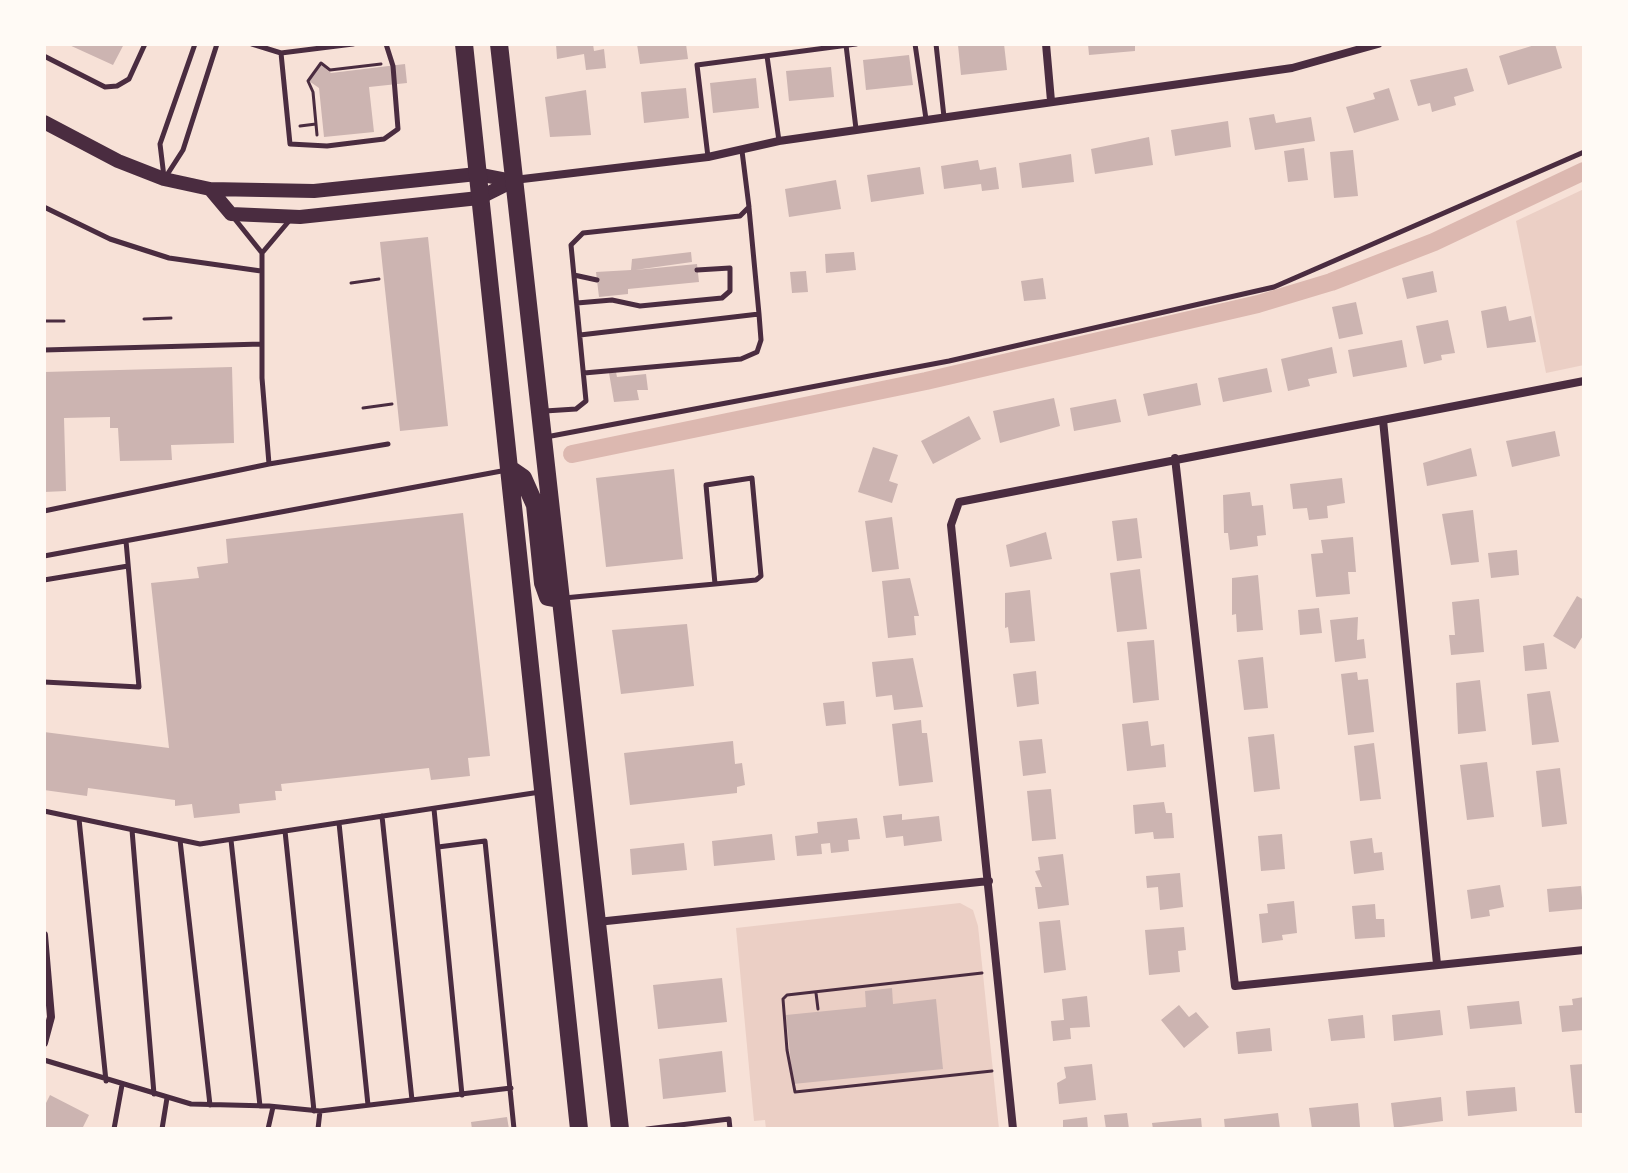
<!DOCTYPE html>
<style>
body{margin:0}
#map{position:relative;width:1628px;height:1173px;overflow:hidden;background:#f7e1d7;font-family:"IBM Plex Sans",sans-serif}
canvas{display:block}
.frame{position:absolute;inset:0;border:46px solid #fffaf5;pointer-events:none}
</style>
<div id="map">
<canvas width="1628" height="1173"></canvas>
<div class="frame"></div>
</div>
<script>
const ctx = document.querySelector('canvas').getContext('2d');
ctx.lineJoin = 'round';
function fillPath(path, color) {
  ctx.fillStyle = color;
  ctx.fill(path, 'evenodd');
}
function poly(rows) {
  const path = new Path2D();
  for (const r of rows) {
    path.moveTo(r[0], r[1]);
    for (let i = 2; i < r.length; i += 2) path.lineTo(r[i], r[i + 1]);
  }
  return path;
}
function stroke(path, color, width, dash) {
  ctx.strokeStyle = color;
  ctx.lineWidth = width;
  ctx.lineCap = dash ? 'butt' : 'round';
  ctx.setLineDash(dash || []);
  ctx.stroke(path);
}
fillPath(poly([
 [1584,189,1584,365,1546,373,1516,221],
 [960,903,973,910,978,926,999,1129,766,1129,765,1120,754,1121,736,928]
]), '#ebcfc5');
stroke(poly([
 [572,454,926,381,1258,304,1331,282,1434,242,1584,171]
]), '#dcb8b0', 18);
fillPath(poly([
 [67,44,124,44,113,65],
 [556,44,593,44,594,51,604,49,606,68,586,70,584,54,557,59],
 [637,44,686,44,688,59,640,64],
 [1004,44,1007,70,961,75,958,45],
 [1088,44,1135,44,1135,51,1089,55],
 [1538,44,1555,44,1562,68,1508,85,1499,56],
 [909,55,913,85,866,90,863,60],
 [405,64,407,83,369,87,374,132,324,137,319,88,309,81,321,65,331,73],
 [831,67,834,97,789,101,786,71],
 [1467,68,1474,91,1454,97,1456,105,1432,112,1430,103,1418,106,1410,80],
 [756,78,759,108,713,113,710,83],
 [686,88,689,118,644,123,641,92],
 [1389,88,1399,120,1354,133,1346,107,1375,99,1373,93],
 [586,90,591,135,550,137,545,97],
 [1274,114,1276,123,1311,117,1315,141,1255,150,1249,118],
 [1228,121,1231,147,1175,156,1171,130],
 [1149,137,1153,165,1095,174,1091,149],
 [1304,148,1308,180,1288,182,1284,151],
 [1353,150,1358,196,1334,198,1330,152],
 [1071,154,1074,182,1022,188,1019,163],
 [978,160,980,170,996,167,999,189,982,191,981,184,944,189,941,166],
 [920,167,924,194,871,202,867,175],
 [836,180,841,209,789,217,785,189],
 [428,237,448,426,400,431,380,242],
 [691,252,692,262,635,270,697,264,699,282,628,289,628,294,599,297,596,272,631,270,632,259],
 [854,252,856,270,826,273,825,254],
 [806,271,808,292,792,293,790,272],
 [1433,271,1437,292,1407,299,1402,278],
 [1043,278,1046,299,1024,301,1021,281],
 [1356,302,1363,334,1339,339,1332,307],
 [1506,306,1509,321,1531,316,1536,342,1487,348,1481,311],
 [1448,320,1455,353,1441,355,1442,360,1424,364,1416,326],
 [1402,340,1407,367,1353,377,1348,350],
 [1332,347,1337,373,1308,379,1310,386,1288,391,1281,359],
 [232,367,234,443,171,445,172,460,120,461,118,428,110,428,110,417,64,418,66,491,44,492,44,372],
 [1267,368,1272,392,1223,402,1218,378],
 [616,372,617,377,646,374,648,390,637,390,639,400,614,402,609,373],
 [1197,383,1201,405,1148,416,1143,394],
 [1054,398,1060,426,1000,443,993,411],
 [1116,399,1121,422,1074,431,1070,408],
 [969,416,981,439,933,464,921,441],
 [1555,431,1560,456,1512,467,1506,441],
 [873,447,898,455,889,481,898,484,892,503,858,492],
 [1471,448,1477,476,1427,486,1423,463],
 [674,469,683,559,606,567,596,478],
 [1342,478,1345,503,1327,506,1328,518,1309,520,1307,508,1293,509,1290,484],
 [1250,492,1252,506,1263,505,1266,535,1257,536,1258,546,1230,550,1228,533,1224,533,1223,495],
 [1473,510,1479,562,1451,565,1442,514],
 [463,513,490,756,468,758,470,776,431,780,429,768,281,784,282,791,275,791,276,800,239,804,240,813,194,818,192,804,175,806,175,800,88,788,87,796,44,790,44,732,169,748,151,583,199,578,197,567,228,563,226,539],
 [892,517,899,569,872,572,865,521],
 [1137,518,1142,558,1117,561,1112,521],
 [1046,532,1052,559,1010,567,1006,545],
 [1353,537,1356,572,1348,572,1350,594,1316,597,1311,554,1323,553,1321,540],
 [1517,550,1519,575,1491,578,1488,553],
 [1140,569,1147,629,1117,632,1110,573],
 [1258,575,1263,630,1237,632,1236,614,1232,615,1232,578],
 [910,578,919,616,914,616,916,635,888,638,882,581],
 [1030,590,1035,641,1010,643,1008,627,1005,628,1005,593],
 [1577,596,1584,600,1584,634,1575,649,1553,636],
 [1479,599,1484,652,1451,655,1449,635,1455,635,1452,602],
 [1319,608,1322,633,1300,635,1298,610],
 [1358,617,1357,640,1364,639,1366,658,1335,662,1330,620],
 [687,624,694,686,621,694,612,630],
 [1154,640,1159,700,1133,703,1127,642],
 [1544,643,1547,669,1525,671,1523,646],
 [1263,657,1268,708,1244,710,1238,660],
 [913,658,923,707,894,710,892,695,876,697,872,662],
 [1036,671,1039,704,1017,707,1013,674],
 [1357,672,1358,680,1368,679,1374,732,1348,735,1341,674],
 [1480,680,1486,731,1458,734,1456,683],
 [1550,691,1559,742,1532,745,1527,694],
 [844,701,846,724,826,726,823,703],
 [921,720,922,733,927,733,933,782,899,786,892,724],
 [1148,721,1151,746,1164,744,1166,767,1127,771,1122,724],
 [1274,734,1280,789,1254,792,1248,737],
 [1042,739,1046,773,1023,776,1019,741],
 [733,741,735,764,742,763,745,785,737,787,737,793,630,805,624,753],
 [1374,743,1381,799,1360,801,1354,746],
 [1487,762,1494,817,1467,820,1460,765],
 [1560,768,1567,824,1542,827,1536,771],
 [1051,789,1056,839,1032,841,1027,791],
 [1164,802,1166,813,1172,813,1174,838,1154,839,1153,832,1135,834,1133,805],
 [902,814,902,820,939,816,942,841,904,846,903,836,886,838,883,816],
 [857,818,860,839,848,840,849,851,831,853,830,843,821,844,822,854,797,856,795,836,818,833,817,822],
 [772,834,775,860,714,866,712,841],
 [1282,834,1285,869,1261,871,1258,836],
 [1372,838,1374,853,1382,852,1384,870,1354,874,1350,841],
 [684,843,687,870,632,875,630,849],
 [1063,854,1069,905,1038,909,1035,887,1042,887,1035,871,1040,870,1038,857],
 [1180,873,1183,907,1160,910,1158,887,1147,888,1146,876],
 [1500,885,1504,907,1489,910,1490,916,1471,919,1467,890],
 [1581,886,1583,909,1549,912,1547,889],
 [1294,901,1297,933,1282,935,1283,940,1262,943,1259,914,1268,913,1267,904],
 [1375,904,1376,919,1384,919,1385,937,1355,939,1352,906],
 [1060,920,1066,970,1044,973,1039,922],
 [1184,927,1186,950,1178,951,1180,972,1149,975,1145,930],
 [722,978,727,1022,658,1029,653,985],
 [892,988,893,1004,936,999,943,1069,793,1084,786,1015,866,1007,865,991],
 [1087,996,1090,1027,1070,1028,1071,1039,1053,1041,1051,1021,1064,1020,1062,999],
 [1584,997,1584,1030,1562,1032,1559,1006,1573,1005,1572,999],
 [1519,1001,1522,1024,1470,1029,1467,1006],
 [1179,1005,1189,1017,1196,1012,1209,1027,1184,1048,1161,1020],
 [1440,1010,1443,1035,1394,1041,1392,1015],
 [1363,1015,1365,1038,1331,1041,1328,1019],
 [1270,1028,1272,1051,1238,1054,1236,1032],
 [722,1051,726,1092,663,1099,659,1059],
 [1092,1064,1096,1100,1059,1104,1057,1083,1066,1078,1064,1067],
 [1584,1064,1584,1113,1575,1113,1570,1065],
 [1515,1087,1517,1111,1468,1116,1466,1091],
 [50,1095,89,1115,82,1129,44,1129,44,1107],
 [1441,1097,1443,1121,1394,1128,1391,1103],
 [1358,1103,1360,1127,1312,1129,1309,1108],
 [1127,1113,1129,1129,1106,1129,1104,1115],
 [1278,1113,1280,1129,1225,1129,1224,1119],
 [507,1117,509,1129,472,1129,471,1122],
 [1087,1117,1088,1129,1063,1129,1063,1120],
 [1201,1118,1202,1129,1153,1129,1152,1123]
]), '#ccb4b1');
stroke(poly([
 [300,126,316,124],
 [317,135,313,92,308,81,321,63,330,70,381,64],
 [351,283,379,279],
 [144,319,171,318],
 [44,321,64,321],
 [363,408,392,404],
 [982,973,787,995,783,999,787,1050,795,1092,992,1071],
 [816,993,818,1009]
]), '#4a2c40', 3);
stroke(poly([
 [252,44,281,53,353,44],
 [915,44,926,119],
 [936,44,944,117],
 [846,45,856,129],
 [281,53,290,144,327,146,384,139,398,129,393,66,386,44],
 [44,56,105,87,117,86,129,79,145,44],
 [767,56,779,141],
 [708,157,697,65,856,44],
 [164,177,160,144,195,44],
 [165,178,183,150,217,44],
 [44,207,110,239,169,258,261,271],
 [234,218,262,253,289,221],
 [262,253,262,378,269,464],
 [574,275,597,280],
 [577,303,612,300,640,306,722,298,730,291,730,268,697,270],
 [580,335,759,314,749,208],
 [44,350,262,344],
 [584,373,741,359,757,352,761,340,759,314],
 [545,411,576,409,586,401,571,245,583,233,740,216,749,207,742,151],
 [546,437,949,361,1274,287,1584,152],
 [44,511,269,464,388,444],
 [44,556,507,470],
 [44,580,128,566],
 [564,598,585,596,715,584,756,580,761,576,752,478,706,485,715,584],
 [44,682,139,687,126,541],
 [434,809,462,1095],
 [44,811,200,844,540,792],
 [382,816,412,1100],
 [79,819,106,1081],
 [339,823,368,1105],
 [132,830,154,1094],
 [285,831,314,1111],
 [180,840,210,1105],
 [231,840,260,1106],
 [438,847,485,841,514,1129],
 [44,1060,191,1104,269,1106,320,1111,511,1088],
 [114,1129,122,1085],
 [162,1129,167,1098],
 [268,1129,273,1107],
 [318,1129,320,1111],
 [647,1129,729,1119,730,1129]
]), '#4a2c40', 5);
stroke(poly([
 [1046,44,1051,101],
 [514,180,708,157,779,141,1292,68,1378,44],
 [1383,420,1437,964],
 [1175,458,1235,986,1584,950],
 [597,922,989,881],
 [44,935,51,1017,44,1043],
 [1013,1129,951,525,959,502,1584,381]
]), '#4a2c40', 8);
stroke(poly([
 [44,122,118,161,164,179,210,189,314,191,477,174,513,181],
 [210,189,231,214,300,217,479,198,513,181]
]), '#4a2c40', 14);
stroke(poly([
 [464,44,579,1129],
 [499,44,620,1129],
 [510,469,523,478,535,505,543,583,548,597,559,599]
]), '#4a2c40', 18);
</script>
